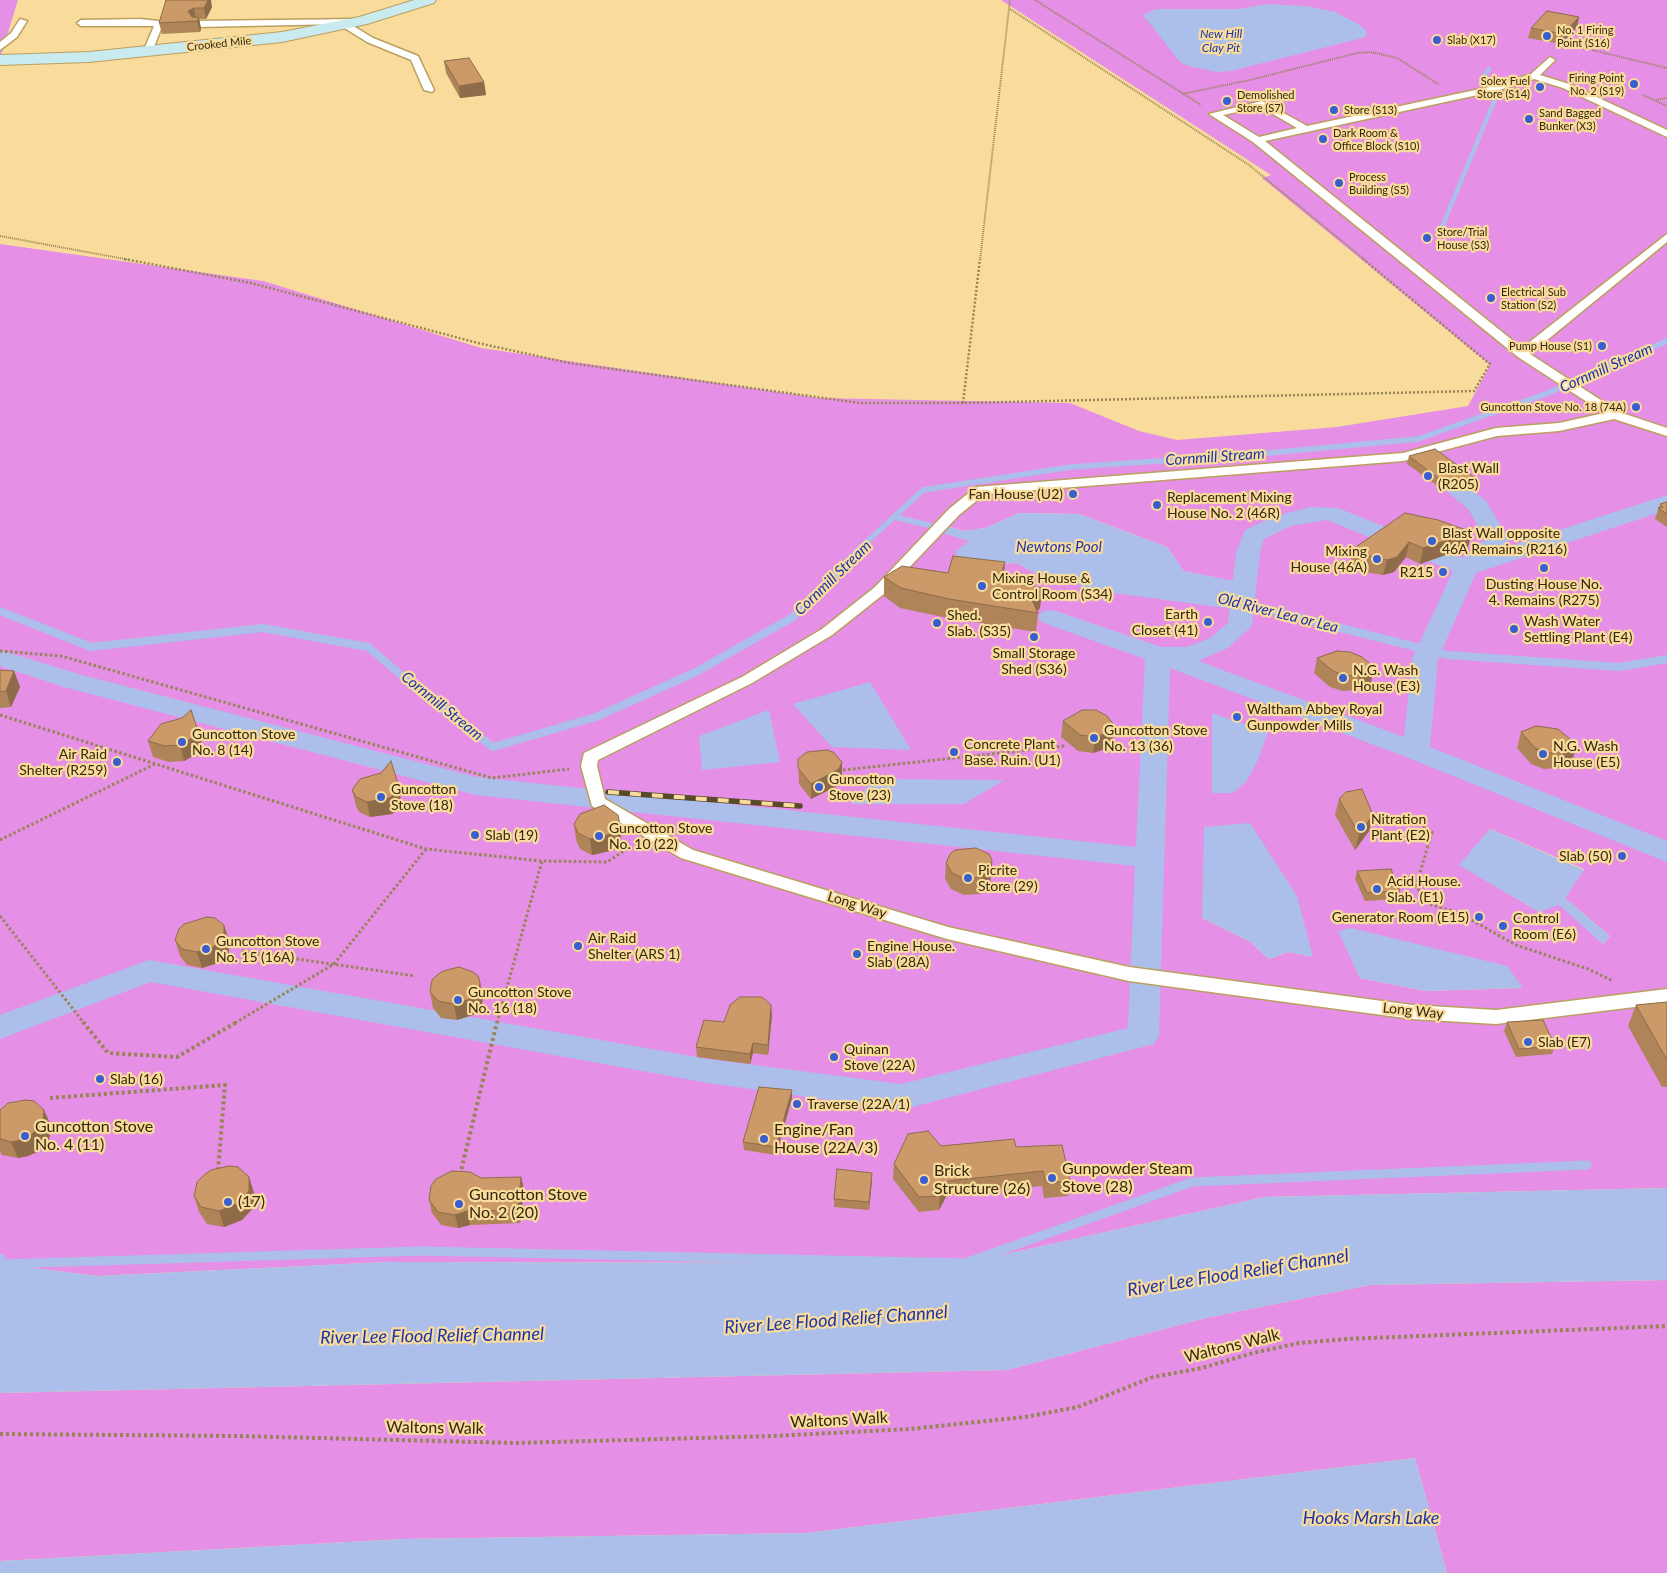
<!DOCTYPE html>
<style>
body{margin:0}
canvas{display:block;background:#f9dc9b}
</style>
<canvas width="1667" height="1573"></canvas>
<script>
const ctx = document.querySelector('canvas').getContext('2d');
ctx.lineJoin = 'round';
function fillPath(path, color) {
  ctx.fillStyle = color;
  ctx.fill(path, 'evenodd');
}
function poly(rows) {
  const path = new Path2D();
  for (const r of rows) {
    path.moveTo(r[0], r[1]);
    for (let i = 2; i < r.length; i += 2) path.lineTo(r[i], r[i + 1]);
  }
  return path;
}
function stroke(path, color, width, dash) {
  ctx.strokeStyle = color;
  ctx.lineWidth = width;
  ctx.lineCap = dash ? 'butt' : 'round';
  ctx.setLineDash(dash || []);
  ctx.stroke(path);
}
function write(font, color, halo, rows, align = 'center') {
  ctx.font = font + ' Lato,sans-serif';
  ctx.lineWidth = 4.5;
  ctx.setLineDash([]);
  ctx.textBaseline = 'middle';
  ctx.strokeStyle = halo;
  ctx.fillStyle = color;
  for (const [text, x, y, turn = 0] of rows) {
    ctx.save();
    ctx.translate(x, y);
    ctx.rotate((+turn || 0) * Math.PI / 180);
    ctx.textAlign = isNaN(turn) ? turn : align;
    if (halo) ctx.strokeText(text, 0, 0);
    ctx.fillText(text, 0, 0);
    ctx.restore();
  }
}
fillPath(poly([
 [0,0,18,0,0,59],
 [1001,0,1667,0,1667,1188,1265,1197,965,1263,387,1262,98,1276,0,1264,0,244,263,281,481,348,818,398,1070,403,1139,431,1177,440,1337,427,1468,406,1490,365,1262,178,1271,175],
 [1019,513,1079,514,1167,547,1183,571,1242,583,1234,609,1072,579,1056,585,1017,563,971,565,970,541,941,532,946,526,964,531,986,528],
 [1490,829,1584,869,1565,898,1610,936,1603,944,1559,904,1539,912,1460,865],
 [1202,918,1313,957,1289,952,1269,959,1249,941],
 [1339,931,1522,988,1425,991,1360,978],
 [1667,1280,1667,1573,1447,1573,1415,1458,806,1533,404,1539,0,1561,0,1393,1007,1370,1206,1318,1370,1285]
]), '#e58fe6');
fillPath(poly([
 [1267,4,1307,6,1335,12,1360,25,1367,32,1366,37,1231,71,1217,72,1189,66,1180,62,1143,15,1156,9,1239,9],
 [1019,513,1079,514,1167,547,1184,571,1243,583,1234,609,1084,589,1072,579,1056,585,1017,563,971,565,957,560,956,551,969,541,940,532,946,526,964,531,986,528],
 [870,682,911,750,832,747,793,704],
 [769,710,780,762,702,770,699,736],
 [1212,713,1268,732,1258,760,1246,782,1233,793,1212,793],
 [875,779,1004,780,964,804,851,804],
 [1250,823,1297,896,1313,957,1289,952,1269,959,1249,941,1202,918,1204,827],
 [1490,829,1584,870,1565,898,1610,936,1603,944,1559,905,1539,912,1459,865],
 [1351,928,1507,966,1523,988,1425,991,1360,978,1338,931],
 [1667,1188,1667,1280,1370,1285,1206,1318,1007,1370,0,1393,0,1264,98,1276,387,1262,965,1263,1265,1197],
 [1415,1458,1447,1573,0,1573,0,1561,404,1539,806,1533]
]), '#acbfeb');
stroke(poly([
 [1442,227,1498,92,1481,82,1489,69]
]), '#acbfeb', 4.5);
stroke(poly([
 [894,517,941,528],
 [815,594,858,550,923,490,1071,467,1247,455,1418,439,1548,393,1667,341]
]), '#acbfeb', 5.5);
stroke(poly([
 [1226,599,1448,655,1619,667,1667,659],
 [0,611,91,647,263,628,368,647,426,696,493,747,596,717,696,672,793,617,816,593]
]), '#acbfeb', 8);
stroke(poly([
 [0,1258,3,1264,422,1251,965,1263,1192,1182,1587,1165]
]), '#acbfeb', 9);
fillPath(poly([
 [1433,464,1441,466,1486,501,1509,540,1501,549,1667,495,1667,510,1476,573,1438,659,1430,747,1667,841,1667,862,1406,757,1170,668,1159,1036,1154,1044,901,1110,708,1083,151,982,0,1039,0,1015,149,960,708,1059,901,1084,1128,1028,1135,866,476,795,64,687,0,666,0,650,82,675,476,777,1136,847,1145,659,1041,622,1038,617,1041,612,1050,610,1059,612,1161,647,1187,647,1210,638,1228,623,1236,553,1245,530,1275,516,1311,507,1338,508,1463,558,1485,539,1469,510,1422,471,1425,466,1433,464],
 [1327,520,1453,571,1412,659,1404,737,1198,661,1228,648,1252,626,1260,553,1264,539,1291,526,1327,520]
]), '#acbfeb');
const lane = poly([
 [20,19,27,21,17,37,0,50,0,42,11,33,20,19],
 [140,19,159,21,163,24,151,54,143,52,154,26,81,26,77,23,81,20,140,19],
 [358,19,358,23,350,24,373,38,418,56,434,90,432,92,424,90,411,60,367,42,343,27,342,24,196,27,192,24,196,21,358,19],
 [1550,57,1555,60,1540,75,1569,84,1667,130,1667,137,1563,88,1534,79,1496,91,1265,141,1522,348,1667,234,1667,242,1530,354,1619,412,1667,428,1667,436,1614,419,1559,431,1497,436,1403,461,985,494,959,515,885,593,832,635,752,683,598,760,597,766,605,799,693,850,948,927,1129,967,1412,1005,1496,1010,1667,989,1667,1003,1496,1024,1412,1019,1129,981,947,939,681,858,592,806,581,766,584,753,742,677,822,629,875,587,949,509,976,487,1403,453,1496,428,1559,423,1604,413,1518,357,1253,142,1209,114,1262,101,1307,126,1494,86,1531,74,1550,57],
 [1261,107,1297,128,1259,137,1223,115,1261,107]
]);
const secondary = poly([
 [414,0,436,0,434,3,367,24,282,42,89,62,0,65,0,55,89,52,282,32,359,17,414,0]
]);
stroke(lane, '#bb9f5f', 3);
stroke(secondary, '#bb9f5f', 2);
stroke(poly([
 [1035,0,1201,105],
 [1010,9,1249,165,1365,260],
 [1592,50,1667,68],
 [1182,94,1250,80,1357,53,1371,52,1397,58,1438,84],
 [1643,95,1667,106],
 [1656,100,1667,98],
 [0,236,130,260],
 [980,260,1010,0]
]), '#988456', 2, [1, 1]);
stroke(poly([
 [124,259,251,283,478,343,569,363,860,403,963,403,1474,391,1490,364,1363,259],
 [963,403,980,259]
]), '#988456', 2.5, [2, 2]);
stroke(poly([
 [0,651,61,656,492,778,569,769],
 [0,715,426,849,542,861,607,862,633,845],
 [843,770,1065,746],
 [1406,816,1432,832,1416,886,1429,904,1459,913,1516,945,1588,969,1613,981],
 [0,840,155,764],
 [0,916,84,1023],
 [242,951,415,976],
 [235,1023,334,964,426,849],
 [497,1023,542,861]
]), '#988456', 3, [2.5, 2.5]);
stroke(poly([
 [83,1022,108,1053,177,1057,237,1022],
 [50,1098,225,1085,218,1171],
 [460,1175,497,1022],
 [0,1434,237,1436,515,1443,773,1436,910,1429,1025,1417,1078,1407,1153,1377,1202,1368,1253,1353,1299,1343,1346,1339,1667,1326]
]), '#988456', 4, [3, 3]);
fillPath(lane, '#fff');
fillPath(secondary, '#c9eaee');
const rail = poly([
 [608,792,800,806]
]);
stroke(rail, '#584a28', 5.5);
stroke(rail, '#f9dc9b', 4, [11]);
fillPath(poly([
 [166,0,212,7,206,19,199,19,201,29,200,32,162,34,159,23],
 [1579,17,1577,27,1561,44,1528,38,1531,28],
 [444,61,484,82,486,95,460,98,446,73],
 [1409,456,1475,478,1473,485,1439,487,1407,464],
 [1667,502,1667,527,1655,519,1660,504],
 [1405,513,1468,547,1420,564,1406,557,1394,572,1383,575,1370,573,1350,564,1353,549],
 [884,577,1003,582,1042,588,1040,608,1037,611,1038,613,1036,632,948,618,900,608,884,596],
 [1337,651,1371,683,1356,690,1343,691,1330,687,1314,673,1317,658],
 [0,670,14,671,20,687,11,707,0,708],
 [1063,721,1114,725,1112,741,1105,749,1093,753,1078,751,1061,737],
 [1558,729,1572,761,1558,768,1544,769,1531,764,1517,748,1521,732],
 [148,741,203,747,197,754,184,761,169,762,153,757],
 [798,759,842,778,839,785,811,799,799,784],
 [352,790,401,800,398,810,392,814,370,817,359,812,356,806],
 [1339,799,1373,815,1369,831,1355,850,1335,815],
 [574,824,620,825,621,841,614,850,592,855,580,849,576,840],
 [955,850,990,886,980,894,964,895,951,889,945,879,946,863],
 [1357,871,1400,891,1398,899,1365,901,1355,879],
 [224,925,229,941,229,953,218,963,202,968,187,965,180,956,175,940],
 [480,982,483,998,482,1004,473,1015,457,1020,441,1018,433,1008,430,992],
 [1667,1002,1667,1087,1662,1087,1628,1026,1636,1005],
 [772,1015,768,1055,753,1053,750,1064,697,1057,696,1047,724,1022],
 [1507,1022,1555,1046,1552,1054,1516,1057,1504,1031],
 [792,1090,792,1098,776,1155,744,1150,743,1142],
 [0,1110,44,1110,51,1126,49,1139,37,1152,28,1156,18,1158,2,1155,0,1151],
 [941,1146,1016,1147,1070,1181,1068,1196,1044,1198,1042,1186,947,1195,939,1210,919,1212,893,1179,894,1164],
 [872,1173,869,1210,834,1207,834,1199],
 [249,1177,254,1193,254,1207,242,1220,224,1227,207,1224,199,1212,194,1196],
 [521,1177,524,1190,520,1223,470,1225,458,1228,441,1225,432,1213,429,1200,481,1178]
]), '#af8459');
fillPath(poly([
 [208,0,211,0,212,7,206,19,204,8],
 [194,8,196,19,193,21,188,11],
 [1579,17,1577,27,1561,44,1563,34],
 [199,18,201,29,200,32,197,21],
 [484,82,486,95,460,98,459,86],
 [1472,532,1468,547,1420,564,1423,548],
 [1409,542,1406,557,1394,572,1383,575,1387,560],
 [1005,562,1003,582,999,581],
 [1042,588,1040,608,1036,612,1032,600],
 [1374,667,1371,683,1356,690,1360,675],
 [14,671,20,687,11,707,6,691],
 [1114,725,1112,741,1105,749,1093,753,1095,737],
 [198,731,203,747,197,754,184,761,180,745],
 [1577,745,1572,761,1558,768,1564,752],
 [842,762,842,778,839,785,811,799,811,784],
 [398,784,401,800,398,810,392,814,370,817,367,802],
 [1373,815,1369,831,1355,850,1359,834],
 [620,825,621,841,614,850,592,855,590,839],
 [992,860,990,886,980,894,981,877],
 [224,925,229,941,229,953,218,963,202,968,197,952],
 [480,982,483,998,482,1004,473,1015,457,1020,454,1004],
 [771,1005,772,1015,768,1055,768,1045],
 [753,1043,753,1053,750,1064,750,1054],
 [792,1090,792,1098,776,1155,776,1147],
 [44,1110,51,1126,49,1139,37,1152,28,1156,18,1158,11,1142],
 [872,1173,872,1181,869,1210,869,1202],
 [249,1177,254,1193,254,1207,242,1220,224,1227,219,1211],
 [521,1177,524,1190,520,1223,518,1210],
 [948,1181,947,1195,939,1210,940,1196],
 [467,1211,470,1225,458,1228,455,1215]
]), '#8e6c49');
const building = poly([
 [166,0,208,0,204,8,194,8,188,11,192,17,199,18,197,21,159,23,166,0],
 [1547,11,1579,17,1563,34,1531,28,1547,11],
 [469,58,484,82,459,86,444,61,469,58],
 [1435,449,1475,478,1441,480,1409,456,1435,449],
 [1667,502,1667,514,1658,508,1663,507,1660,504,1667,502],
 [1405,513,1438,520,1472,532,1423,548,1409,542,1397,557,1387,560,1374,558,1353,549,1405,513],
 [953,556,1005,562,999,581,1042,588,1032,600,1038,613,949,599,901,588,884,577,902,566,948,573,953,556],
 [1337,651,1350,652,1362,657,1374,667,1360,675,1346,676,1333,671,1317,658,1337,651],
 [0,670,14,671,6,691,0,692,0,670],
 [191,710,198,731,192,738,180,745,165,746,148,741,161,724,182,718,191,710],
 [1082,710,1096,710,1107,716,1114,725,1107,733,1095,737,1080,735,1063,721,1082,710],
 [1536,726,1558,729,1577,745,1564,752,1549,753,1535,748,1521,732,1536,726],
 [827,750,833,752,842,762,839,769,811,784,798,768,798,759,807,752,827,750],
 [391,761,398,784,395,794,389,798,367,802,356,797,352,790,360,779,381,773,391,761],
 [1362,789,1373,815,1359,834,1339,799,1346,792,1362,789],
 [604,805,618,815,620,825,612,834,590,839,578,833,574,824,580,814,604,805],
 [976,848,989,854,992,860,991,870,981,877,965,879,952,873,946,863,950,854,955,850,976,848],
 [1391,869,1400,891,1367,893,1357,871,1391,869],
 [207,917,215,918,224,925,224,936,213,947,197,952,182,949,175,940,179,929,184,924,207,917],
 [459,967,473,972,478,976,480,982,479,988,470,999,454,1004,438,1001,430,992,432,980,437,975,443,971,459,967],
 [740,997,762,997,771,1005,768,1045,753,1043,750,1054,696,1047,704,1020,724,1022,730,1005,740,997],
 [1667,1002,1667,1060,1636,1005,1667,1002],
 [1543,1020,1555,1046,1519,1049,1507,1022,1543,1020],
 [759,1087,792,1090,776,1147,743,1142,759,1087],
 [26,1100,34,1101,44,1110,43,1123,30,1136,21,1140,11,1142,0,1139,0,1110,8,1103,26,1100],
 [928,1131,941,1146,1014,1139,1016,1147,1062,1145,1070,1181,1046,1183,1043,1171,948,1181,940,1196,919,1197,894,1164,908,1134,928,1131],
 [229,1166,238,1167,249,1177,249,1191,237,1204,219,1211,201,1207,194,1196,197,1182,204,1175,211,1170,229,1166],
 [837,1169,872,1173,869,1202,834,1199,837,1169],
 [452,1171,470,1172,481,1178,521,1177,518,1210,467,1211,455,1215,438,1212,429,1200,431,1186,436,1179,452,1171]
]);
fillPath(building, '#cb9a68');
stroke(building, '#8e6c49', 1);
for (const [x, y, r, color] of [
 [1547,36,5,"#395ecf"],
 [1437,40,5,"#395ecf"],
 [1634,84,5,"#395ecf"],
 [1540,87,5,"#395ecf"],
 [1227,101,5,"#395ecf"],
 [1334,110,5,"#395ecf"],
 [1529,119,5,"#395ecf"],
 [1323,139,5,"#395ecf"],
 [1339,183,5,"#395ecf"],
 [1427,238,5,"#395ecf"],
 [1491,298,5,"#395ecf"],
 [1602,346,5,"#395ecf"],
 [1636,407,5,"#395ecf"],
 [1428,476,5,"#395ecf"],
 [1073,494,5,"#395ecf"],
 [1157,505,5,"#395ecf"],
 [1432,541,5,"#395ecf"],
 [1377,559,5,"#395ecf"],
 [1544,568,5,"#395ecf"],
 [1443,572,5,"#395ecf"],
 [982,586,5,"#395ecf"],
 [1208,622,5,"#395ecf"],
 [937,623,5,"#395ecf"],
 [1514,629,5,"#395ecf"],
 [1034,637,5,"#395ecf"],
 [1343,678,5,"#395ecf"],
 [1237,717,5,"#395ecf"],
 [1094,738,5,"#395ecf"],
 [182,742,5,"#395ecf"],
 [954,752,5,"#395ecf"],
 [1543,754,5,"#395ecf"],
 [117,762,5,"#395ecf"],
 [819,787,5,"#395ecf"],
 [381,797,5,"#395ecf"],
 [1361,827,5,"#395ecf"],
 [475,835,5,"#395ecf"],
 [599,836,5,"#395ecf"],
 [1622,856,5,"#395ecf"],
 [968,878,5,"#395ecf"],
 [1377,889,5,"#395ecf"],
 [1479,917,5,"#395ecf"],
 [1503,926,5,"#395ecf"],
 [578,946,5,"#395ecf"],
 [206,949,5,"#395ecf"],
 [857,954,5,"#395ecf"],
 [458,1000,5,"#395ecf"],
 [1528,1042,5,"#395ecf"],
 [834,1057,5,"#395ecf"],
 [100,1079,5,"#395ecf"],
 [797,1104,5,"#395ecf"],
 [25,1136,5,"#395ecf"],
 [764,1139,5,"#395ecf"],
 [1052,1178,5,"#395ecf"],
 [924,1180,5,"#395ecf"],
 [228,1202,5,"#395ecf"],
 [459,1204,5,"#395ecf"]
]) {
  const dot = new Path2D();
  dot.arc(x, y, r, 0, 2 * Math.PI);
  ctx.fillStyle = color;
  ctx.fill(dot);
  stroke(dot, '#f9dc9b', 2);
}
write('11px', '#33280d', '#f9dc9b', [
 ["No. 1 Firing",1557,30],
 ["Point (S16)",1557,43],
 ["Slab (X17)",1447,40],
 ["Firing Point",1624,78,"right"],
 ["No. 2 (S19)",1624,91,"right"],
 ["Solex Fuel",1530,81,"right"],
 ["Store (S14)",1530,94,"right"],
 ["Demolished",1237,95],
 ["Store (S7)",1237,108],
 ["Store (S13)",1344,110],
 ["Sand Bagged",1539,113],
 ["Bunker (X3)",1539,126],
 ["Dark Room &",1333,133],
 ["Office Block (S10)",1333,146],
 ["Process",1349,177],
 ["Building (S5)",1349,190],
 ["Store/Trial",1437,232],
 ["House (S3)",1437,245],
 ["Electrical Sub",1501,292],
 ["Station (S2)",1501,305],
 ["Pump House (S1)",1592,346,"right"],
 ["Guncotton Stove No. 18 (74A)",1626,407,"right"]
], 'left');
write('11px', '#33280d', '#f9dc9b', [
 ["Crooked Mile",219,44,-6]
]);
write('italic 12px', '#1a34ae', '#f9dc9b', [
 ["New Hill",1221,34],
 ["Clay Pit",1221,48]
]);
write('14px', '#33280d', '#f9dc9b', [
 ["Blast Wall",1438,468],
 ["(R205)",1438,484],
 ["Fan House (U2)",1063,494,"right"],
 ["Replacement Mixing",1167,497],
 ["House No. 2 (46R)",1167,513],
 ["Blast Wall opposite",1442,533],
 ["46A Remains (R216)",1442,549],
 ["Mixing",1367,551,"right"],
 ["House (46A)",1367,567,"right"],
 ["R215",1433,572,"right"],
 ["Mixing House &",992,578],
 ["Control Room (S34)",992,594],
 ["Dusting House No.",1544,584,"center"],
 ["4. Remains (R275)",1544,600,"center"],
 ["Earth",1198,614,"right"],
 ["Closet (41)",1198,630,"right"],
 ["Shed.",947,615],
 ["Slab. (S35)",947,631],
 ["Wash Water",1524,621],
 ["Settling Plant (E4)",1524,637],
 ["Small Storage",1034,653,"center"],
 ["Shed (S36)",1034,669,"center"],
 ["N.G. Wash",1353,670],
 ["House (E3)",1353,686],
 ["Waltham Abbey Royal",1247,709],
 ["Gunpowder Mills",1247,725],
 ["Guncotton Stove",1104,730],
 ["No. 13 (36)",1104,746],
 ["Guncotton Stove",192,734],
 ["No. 8 (14)",192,750],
 ["Concrete Plant",964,744],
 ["Base. Ruin. (U1)",964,760],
 ["N.G. Wash",1553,746],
 ["House (E5)",1553,762],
 ["Air Raid",107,754,"right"],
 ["Shelter (R259)",107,770,"right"],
 ["Guncotton",829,779],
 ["Stove (23)",829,795],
 ["Guncotton",391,789],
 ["Stove (18)",391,805],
 ["Nitration",1371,819],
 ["Plant (E2)",1371,835],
 ["Guncotton Stove",609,828],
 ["No. 10 (22)",609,844],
 ["Slab (19)",485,835],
 ["Slab (50)",1612,856,"right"],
 ["Picrite",978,870],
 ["Store (29)",978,886],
 ["Acid House.",1387,881],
 ["Slab. (E1)",1387,897],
 ["Generator Room (E15)",1469,917,"right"],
 ["Control",1513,918],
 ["Room (E6)",1513,934],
 ["Air Raid",588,938],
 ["Shelter (ARS 1)",588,954],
 ["Guncotton Stove",216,941],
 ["No. 15 (16A)",216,957],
 ["Engine House.",867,946],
 ["Slab (28A)",867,962],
 ["Guncotton Stove",468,992],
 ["No. 16 (18)",468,1008],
 ["Slab (E7)",1538,1042],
 ["Quinan",844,1049],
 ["Stove (22A)",844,1065],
 ["Slab (16)",110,1079],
 ["Traverse (22A/1)",807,1104]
], 'left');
write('14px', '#33280d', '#f9dc9b', [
 ["Long Way",857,905,17],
 ["Long Way",1413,1011,6]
]);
write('italic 15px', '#1a34ae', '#f9dc9b', [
 ["Cornmill Stream",1606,368,-24],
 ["Cornmill Stream",1215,457,-4],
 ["Newtons Pool",1059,547],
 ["Cornmill Stream",833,578,-44],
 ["Old River Lea or Lea",1278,613,14],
 ["Cornmill Stream",442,706,39]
]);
write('16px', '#33280d', '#f9dc9b', [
 ["Guncotton Stove",35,1127],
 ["No. 4 (11)",35,1145],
 ["Engine/Fan",774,1130],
 ["House (22A/3)",774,1148],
 ["Gunpowder Steam",1062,1169],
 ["Stove (28)",1062,1187],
 ["Brick",934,1171],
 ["Structure (26)",934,1189],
 ["Guncotton Stove",469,1195],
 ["No. 2 (20)",469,1213],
 ["(17)",238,1202]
], 'left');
write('16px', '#33280d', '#f9dc9b', [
 ["Waltons Walk",1232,1346,-14],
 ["Waltons Walk",839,1420,-3],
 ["Waltons Walk",435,1428,1]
]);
write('italic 18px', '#1a34ae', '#f9dc9b', [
 ["River Lee Flood Relief Channel",1238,1273,-9],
 ["River Lee Flood Relief Channel",836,1320,-4],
 ["River Lee Flood Relief Channel",432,1336,-1],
 ["Hooks Marsh Lake",1371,1518]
]);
</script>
